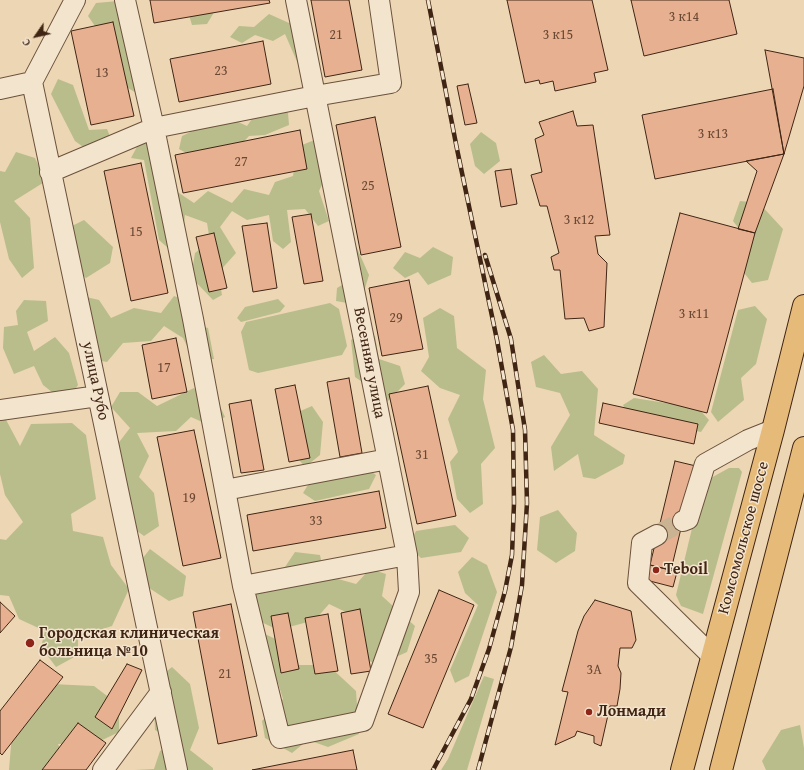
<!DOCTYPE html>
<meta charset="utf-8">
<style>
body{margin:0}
#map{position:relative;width:804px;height:770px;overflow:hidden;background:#edd6b3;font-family:"Gentium Book Plus",serif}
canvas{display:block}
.north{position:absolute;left:16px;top:16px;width:40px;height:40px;-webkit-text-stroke:3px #f3e4ce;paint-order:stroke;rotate:236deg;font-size:11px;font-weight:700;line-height:16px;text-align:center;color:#402514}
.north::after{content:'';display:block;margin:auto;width:14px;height:18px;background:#402514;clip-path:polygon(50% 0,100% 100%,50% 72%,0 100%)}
</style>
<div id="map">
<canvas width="804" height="770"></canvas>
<div class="north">С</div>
</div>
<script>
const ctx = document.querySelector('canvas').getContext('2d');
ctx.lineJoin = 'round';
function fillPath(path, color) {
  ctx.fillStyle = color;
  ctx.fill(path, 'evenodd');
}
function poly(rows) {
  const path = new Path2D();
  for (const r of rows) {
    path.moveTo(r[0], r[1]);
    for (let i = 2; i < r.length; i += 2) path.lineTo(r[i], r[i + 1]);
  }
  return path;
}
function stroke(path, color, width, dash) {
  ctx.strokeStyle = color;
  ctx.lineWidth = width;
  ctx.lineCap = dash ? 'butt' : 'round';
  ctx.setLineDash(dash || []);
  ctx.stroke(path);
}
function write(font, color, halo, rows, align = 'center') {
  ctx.font = font + ' "Gentium Book Plus",serif';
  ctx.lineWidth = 3;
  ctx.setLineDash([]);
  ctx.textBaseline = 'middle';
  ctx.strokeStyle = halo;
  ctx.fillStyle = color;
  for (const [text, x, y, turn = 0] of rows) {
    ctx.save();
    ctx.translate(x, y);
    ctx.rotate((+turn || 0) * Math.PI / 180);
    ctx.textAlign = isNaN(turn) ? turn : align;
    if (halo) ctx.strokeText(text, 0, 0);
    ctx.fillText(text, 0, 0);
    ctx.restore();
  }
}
fillPath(poly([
 [118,1,138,94,123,85,97,29,88,16,96,3],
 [219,4,207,24,192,25,188,12],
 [269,14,289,23,303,19,302,73,285,34,273,41,255,35,242,43,230,37,239,26,254,27],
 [58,79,73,85,89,130,107,129,111,139,97,157,75,141,51,94],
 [279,104,288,113,289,125,265,135,249,136,237,149,195,158,179,149,182,136,201,127,236,121,247,126,259,109],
 [481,132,496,143,500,161,484,174,475,166,470,144],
 [141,139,169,145,173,189,194,203,208,191,232,203,244,189,269,195,275,182,293,176,297,147,317,139,335,158,319,191,329,221,318,226,305,209,287,210,291,242,283,249,273,241,269,215,247,220,232,211,220,227,236,253,218,273,222,295,213,300,191,277,195,253,210,241,207,223,185,215,183,235,168,248,159,240,144,160,131,158],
 [16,152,35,158,46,181,14,201,30,218,34,268,22,278,9,259,0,222,0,171,5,172],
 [740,201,759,203,783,229,768,280,752,283,741,269,746,238,733,221],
 [84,220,113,247,110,263,86,278,75,269,68,228],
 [344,246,356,246,369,275,362,298,347,303,336,301,337,288,347,282,338,270],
 [433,247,453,257,451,275,428,285,418,272,405,278,393,268,405,252,420,258],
 [82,296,99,300,111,318,134,308,161,313,174,296,195,304,192,324,208,328,214,359,194,360,183,338,164,326,151,341,123,343,107,362,91,359],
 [278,299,285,306,280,312,241,322,237,318,245,307],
 [24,300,46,301,48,321,27,332,34,351,55,337,69,353,78,385,66,403,43,385,34,366,14,374,3,348,4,327,18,325,16,311],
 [330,303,339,309,347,346,342,355,258,373,249,370,241,332,246,322],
 [755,306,767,319,756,364,741,378,744,400,718,422,711,412,738,310],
 [440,308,454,316,457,348,486,370,483,399,495,448,481,464,483,504,470,513,457,499,450,462,458,452,448,419,460,395,440,388,421,371,429,357,423,318],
 [364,330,375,336,379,359,400,366,405,384,385,404,368,386,355,377,351,340],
 [544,355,561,374,582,371,598,389,594,435,625,455,623,464,595,479,583,477,578,454,554,471,551,447,570,415,560,393,536,387,531,362],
 [194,388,202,397,214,393,225,417,209,425,191,417,176,431,137,433,149,456,139,477,154,493,159,526,144,536,130,526,122,502,128,488,118,472,113,450,130,428,111,407,120,392,138,392,157,406],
 [634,398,698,408,709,420,701,432,630,419,623,405],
 [312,406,323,422,320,455,305,467,291,450,296,413],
 [4,416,20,446,31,424,72,423,86,435,96,499,71,514,73,531,103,537,111,565,129,589,112,626,78,637,78,655,56,667,41,647,45,631,19,619,9,596,0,595,0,539,6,540,23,522,5,495,0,474,0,419],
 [366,468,376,475,369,489,315,501,303,493,311,480],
 [729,468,739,468,742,472,703,614,681,606,676,595,701,491,709,479],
 [558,510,577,533,575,551,556,563,537,550,540,517],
 [455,525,469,538,461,552,421,558,408,546,416,531],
 [150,549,186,576,183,596,169,601,143,584,138,564],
 [295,552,320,555,324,575,356,584,370,569,386,574,382,596,415,626,407,652,378,665,356,655,350,614,329,604,315,620,278,630,255,619,259,607,252,594,281,573],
 [472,557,487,565,497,592,469,676,455,683,450,670,478,605,465,593,458,572],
 [265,634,290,646,296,665,328,665,356,691,359,734,328,747,308,740,292,753,265,738,262,721,283,699,278,683,255,680,249,655],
 [172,667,190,684,199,728,190,750,213,768,213,770,135,770,154,769,160,751,177,743,155,730,153,682],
 [484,676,494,679,467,770,441,770,448,759],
 [51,684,94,686,119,705,119,732,96,743,58,744,70,770,9,770,12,733],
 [800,725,804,748,804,770,766,770,762,761,781,730]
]), '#b9bd8c');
const building = poly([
 [150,0,269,0,270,3,154,23,150,0],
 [311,0,349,0,362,70,325,77,311,0],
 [507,0,592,0,608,70,594,73,596,82,555,91,553,81,540,84,539,80,525,83,507,0],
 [631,0,729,0,737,34,644,56,631,0],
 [113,22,134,116,91,125,71,31,113,22],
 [263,41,271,84,179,102,170,59,263,41],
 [765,50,804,58,804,86,784,154,765,50],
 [468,84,477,123,465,125,457,86,468,84],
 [773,89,784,154,655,179,642,115,773,89],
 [573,111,577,126,593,125,610,235,595,236,598,254,607,263,604,327,589,331,584,318,565,319,560,270,554,270,551,257,559,253,547,206,540,206,531,175,542,172,535,139,544,135,539,122,573,111],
 [375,117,401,247,361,255,336,125,375,117],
 [300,130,307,169,183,193,175,155,300,130],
 [784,154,755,233,738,229,757,171,746,161,784,154],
 [141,163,168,293,131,301,104,171,141,163],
 [511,169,517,204,501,207,495,171,511,169],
 [680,213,755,233,707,413,633,394,680,213],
 [311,214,323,281,304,284,292,217,311,214],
 [267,223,277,288,253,292,242,226,267,223],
 [214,233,227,288,209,292,196,237,214,233],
 [409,280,423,349,382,356,369,288,409,280],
 [176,338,187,392,152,399,142,345,176,338],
 [349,378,362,453,340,457,327,382,349,378],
 [295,385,310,458,289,462,275,389,295,385],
 [428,386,456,516,417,524,389,394,428,386],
 [251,400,264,470,241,473,229,404,251,400],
 [603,403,698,424,694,444,599,423,603,403],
 [194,430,221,558,183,566,157,437,194,430],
 [675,461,696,466,671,570,650,565,675,461],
 [379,491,386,528,253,551,247,515,379,491],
 [650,565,677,572,673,587,646,580,650,565],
 [439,590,474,605,423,728,388,714,439,590],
 [595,600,631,611,636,640,632,648,620,648,618,666,621,673,620,689,617,706,610,706,601,746,594,743,594,736,577,731,575,736,555,745,568,692,562,691,578,631,584,616,595,600],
 [0,602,15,616,0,633,0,602],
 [231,604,257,736,218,744,193,612,231,604],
 [360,609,371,671,351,674,341,613,360,609],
 [288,613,299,669,281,673,271,616,288,613],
 [328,614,338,671,315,674,305,618,328,614],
 [40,660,63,677,2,755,0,753,0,711,40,660],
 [127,664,142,670,112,729,95,717,127,664],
 [78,723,106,743,86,770,42,770,78,723],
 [353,750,357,770,252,770,353,750]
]);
fillPath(building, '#e7b191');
stroke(building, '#402514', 1);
stroke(poly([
 [657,535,683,521]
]), '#cab393', 20, [20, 10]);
const minor = poly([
 [75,0,32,82,177,770],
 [125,0,154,128,193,319,243,586,280,738,363,721,409,592,407,555,296,0],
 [0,89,32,82],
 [50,172,154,128,315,96,391,83,379,0],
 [0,410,98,396],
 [225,490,388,459],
 [683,521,688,519,705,464,748,440,773,430],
 [657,535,642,543,638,583,712,656],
 [243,586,407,555],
 [103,770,161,692]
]);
const major = poly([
 [682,770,773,430,804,306],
 [721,770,804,448]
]);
stroke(minor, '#6b513c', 22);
stroke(major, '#402514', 24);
stroke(minor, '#f3e4ce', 20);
stroke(major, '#e6bb7a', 22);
const rail = poly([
 [428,0,457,149,497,340,513,430,514,503,512,555,505,591,489,649,471,699,433,770],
 [478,770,511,647,522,585,527,503,525,430,511,339,485,255]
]);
stroke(rail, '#402514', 4.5);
stroke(rail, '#f3e4ce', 3, [9]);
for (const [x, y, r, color] of [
 [656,570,4,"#8f2418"],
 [30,643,5,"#8f2418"],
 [589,712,4,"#8f2418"]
]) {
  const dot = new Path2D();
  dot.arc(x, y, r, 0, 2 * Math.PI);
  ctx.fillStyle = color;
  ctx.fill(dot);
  stroke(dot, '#f3e4ce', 1.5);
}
write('14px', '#6a4833', null, [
 ["3 к14",684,17],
 ["21",336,35],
 ["3 к15",558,35],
 ["23",221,71],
 ["13",102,73],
 ["3 к13",713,134],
 ["27",241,162],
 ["25",368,186],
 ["3 к12",579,220],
 ["15",136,232],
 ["3 к11",694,314],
 ["29",396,318],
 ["17",164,368],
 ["31",422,455],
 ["19",189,498],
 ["33",316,521],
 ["35",431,659],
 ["3А",594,670],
 ["21",225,674]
]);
write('16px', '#402514', '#f3e4ce', [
 ["Весенняя улица",369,363,79],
 ["улица Рубо",95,381,78],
 ["Комсомольское шоссе",744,538,-75]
]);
write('bold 16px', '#402514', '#f3e4ce', [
 ["Teboil",664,570],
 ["Городская клиническая",39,634],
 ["больница №10",39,652],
 ["Лонмади",597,712]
], 'left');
</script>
